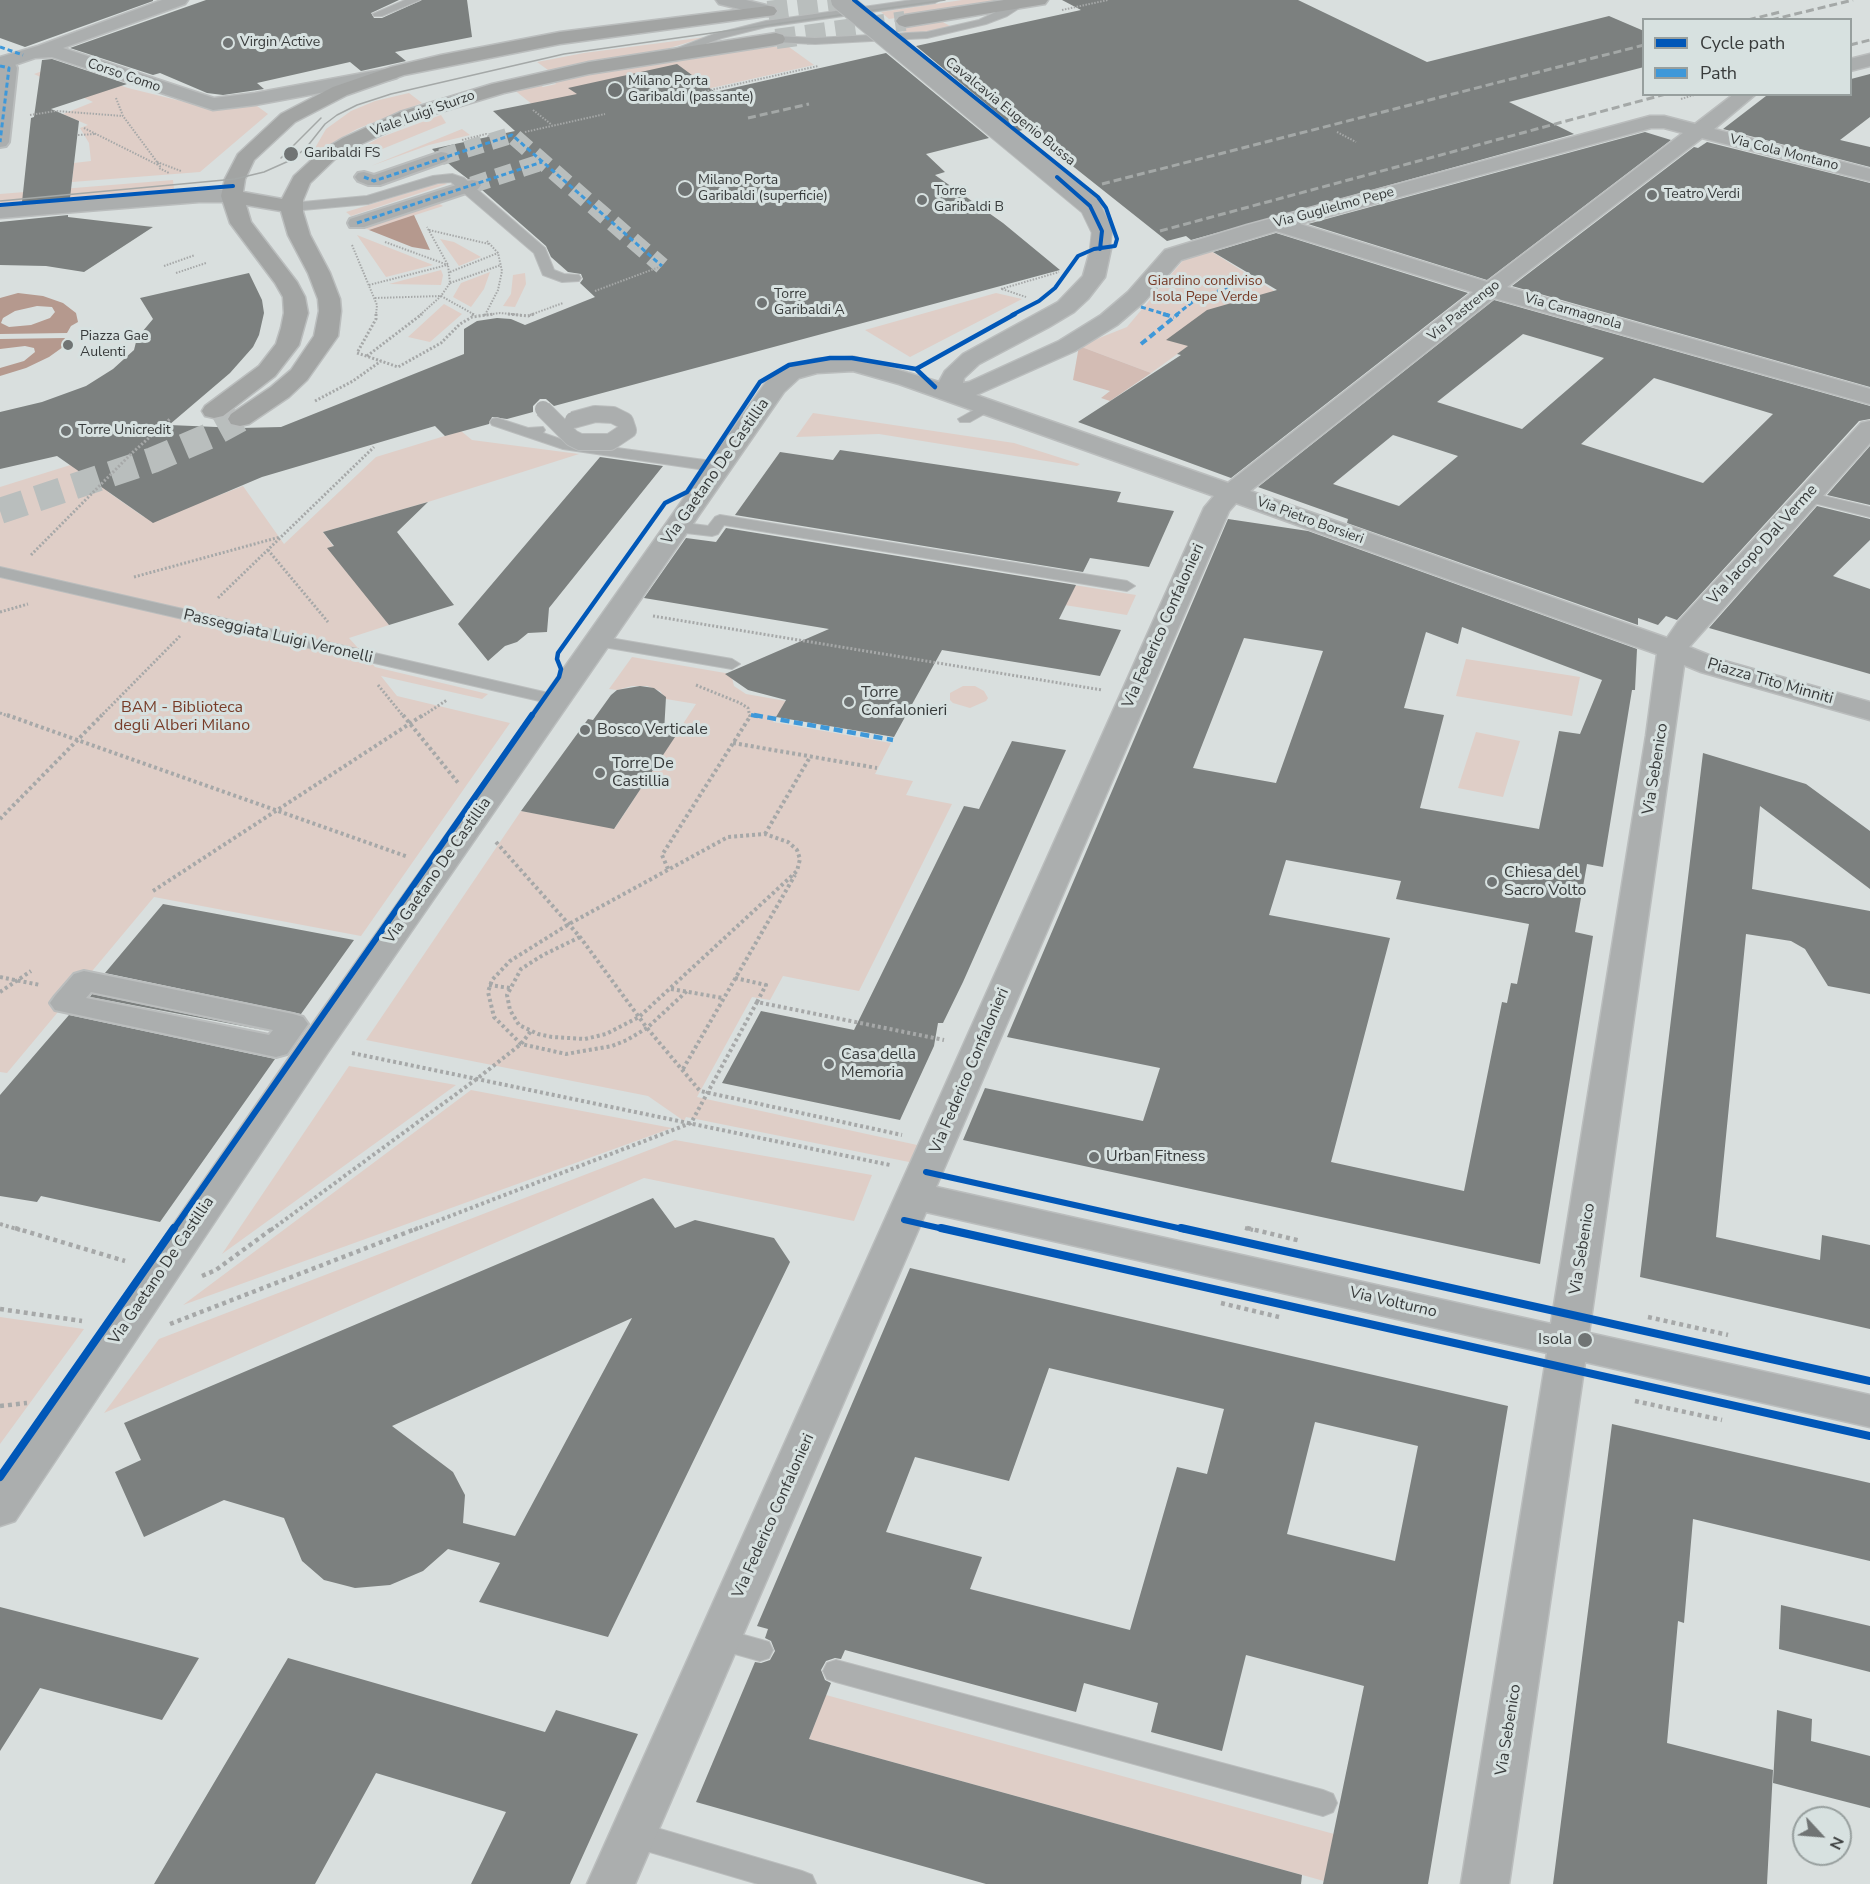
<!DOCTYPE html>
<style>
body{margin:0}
#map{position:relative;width:1870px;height:1884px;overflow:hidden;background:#d9dfde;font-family:"Nunito Sans",sans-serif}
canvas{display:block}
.legend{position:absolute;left:1642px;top:18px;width:210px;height:78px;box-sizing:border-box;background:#d7e1e0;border:2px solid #979f9e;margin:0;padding:8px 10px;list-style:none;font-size:18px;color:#383b3b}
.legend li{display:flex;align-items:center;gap:12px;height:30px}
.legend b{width:30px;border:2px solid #979f9e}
.north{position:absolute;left:1792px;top:1806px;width:60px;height:60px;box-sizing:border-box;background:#d7e1e0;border:2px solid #979f9e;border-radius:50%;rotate:116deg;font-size:16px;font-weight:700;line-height:24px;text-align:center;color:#383b3b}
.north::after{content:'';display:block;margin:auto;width:21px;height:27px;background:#707474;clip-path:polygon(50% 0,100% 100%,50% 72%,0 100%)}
</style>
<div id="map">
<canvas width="1870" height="1884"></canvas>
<ul class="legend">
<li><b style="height:8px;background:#0057b8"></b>Cycle path</li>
<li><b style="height:8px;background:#3e98d9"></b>Path</li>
</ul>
<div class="north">N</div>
</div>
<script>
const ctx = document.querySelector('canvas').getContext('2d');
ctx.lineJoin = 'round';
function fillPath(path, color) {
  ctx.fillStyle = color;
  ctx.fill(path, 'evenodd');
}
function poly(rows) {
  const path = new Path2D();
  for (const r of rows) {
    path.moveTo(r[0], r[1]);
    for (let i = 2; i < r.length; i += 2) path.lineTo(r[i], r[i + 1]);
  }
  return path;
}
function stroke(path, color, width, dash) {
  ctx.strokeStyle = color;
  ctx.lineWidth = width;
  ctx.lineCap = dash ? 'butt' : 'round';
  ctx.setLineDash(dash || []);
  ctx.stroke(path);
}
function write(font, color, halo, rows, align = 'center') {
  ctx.font = font + ' "Nunito Sans",sans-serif';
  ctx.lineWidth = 6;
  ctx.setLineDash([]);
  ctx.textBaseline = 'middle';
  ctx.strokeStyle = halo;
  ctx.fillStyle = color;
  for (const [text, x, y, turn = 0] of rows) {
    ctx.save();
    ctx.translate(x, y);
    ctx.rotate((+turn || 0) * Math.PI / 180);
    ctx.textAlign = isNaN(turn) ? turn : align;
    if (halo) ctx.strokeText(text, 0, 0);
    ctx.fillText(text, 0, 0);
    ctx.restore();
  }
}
fillPath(poly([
 [962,0,1014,0,889,19,881,12],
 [939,20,952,27,908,36,897,26],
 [706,37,653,53,548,70,537,62,584,53],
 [770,47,789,47,814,65,564,121,552,120,513,89,538,83,543,87,556,84,552,80,600,71],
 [59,65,128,88,189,103,213,108,253,103,268,114,200,172,72,182,74,163,91,161,89,143,80,128,88,125,63,114,93,102,34,74],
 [409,93,422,103,357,129,321,149,315,148,326,129,351,111,375,101],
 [441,115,446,123,370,154,362,155,357,153,362,151,359,149,379,138],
 [462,129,470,135,429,145,371,166],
 [173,180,174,189,0,203,0,194],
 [443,182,447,184,351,216,346,212],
 [438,203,443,206,369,230,364,227],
 [357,235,433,265,386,277],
 [440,239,454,242,481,257,459,266],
 [1206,248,1290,301,1222,322,1151,373,1079,346,1127,327,1190,252],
 [441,270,443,275,441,285,389,284],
 [490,272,484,289,471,307,453,297,461,283],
 [525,273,526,284,515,307,503,306,511,294,513,275],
 [996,293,1022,299,910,357,865,330],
 [444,304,462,314,430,342,408,337],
 [813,413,1014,443,1080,464,1077,466,879,434,796,437],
 [461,431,472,440,579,454,428,502,323,532,389,625,349,638,375,667,488,694,482,699,381,676,397,696,510,723,361,936,154,897,7,1073,0,1072,0,487,112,452,108,492,144,517,213,491,217,496,243,486,284,544,376,457],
 [907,558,1136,595,1127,615,896,578],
 [632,657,731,674,734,686,746,694,786,701,773,722,891,743,875,774,913,781,906,795,952,804,859,991,783,976,770,1000,752,997,697,1097,931,1148,924,1165,686,1117,684,1121,648,1096,366,1040,521,811,615,828,696,704,666,699,660,691,647,686,632,686,617,690,609,689],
 [1466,659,1580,677,1572,716,1456,696],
 [963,686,975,686,984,691,988,698,986,701,970,708,953,703,950,700,950,693],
 [1476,732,1520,741,1503,797,1458,788],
 [349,1066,456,1085,222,1254],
 [471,1090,672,1128,183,1305],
 [675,1140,872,1175,854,1221,644,1178,104,1413,159,1339],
 [0,1317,84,1329,0,1444],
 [826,1695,1334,1834,1324,1881,809,1739]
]), '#dfcec7');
fillPath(poly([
 [1079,346,1151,373,1110,401,1101,398,1110,391,1073,380]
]), '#d3bcb4');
fillPath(poly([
 [414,215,430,250,412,247,369,230],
 [18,293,43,296,63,303,76,313,78,322,71,326,67,333,0,334,0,298],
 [37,306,52,307,55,312,50,318,31,325,9,327,1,323,3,318,15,311],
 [65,338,61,345,63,347,49,357,26,368,0,376,0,368,24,361,35,352,34,348,25,346,0,349,0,339]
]), '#b5998e');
fillPath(poly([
 [0,0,153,0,153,1,25,47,0,38],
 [206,0,399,0,371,13,374,18,382,18,422,0,467,0,472,37,395,52,406,61,361,71,350,62,257,83,264,89,223,95,207,93,160,73,153,75,70,48],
 [1062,0,1298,0,1427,62,1609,16,1644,31,1644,67,1509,102,1574,134,1191,240,1186,236,1167,241,1026,129,1019,131,916,46,1081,10],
 [886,53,989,138,926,154,945,172,935,175,1003,223,1060,270,554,406,546,399,540,399,533,406,533,412,507,419,492,417,489,424,445,436,435,426,262,477,153,523,57,456,0,469,0,412,42,402,86,386,113,369,134,350,137,338,153,319,140,298,249,273,262,300,264,313,259,335,253,347,230,373,169,425,240,428,281,427,464,354,464,329,477,321,497,318,511,319,525,325,595,297,580,283,583,279,581,274,568,272,551,257,546,246,481,189,483,185,480,180,468,179,455,169,448,163,452,157,449,152,441,150,435,152,432,149,515,131,493,111,577,94,568,88,677,64,715,92],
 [52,59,127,84,51,109,79,121,70,198,22,202,31,118,34,117,42,60],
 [1870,74,1870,117,1840,140,1870,147,1870,167,1723,129,1766,96,1851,94,1851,79],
 [1645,132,1671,140,1487,280,1308,224],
 [1707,142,1870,183,1870,387,1512,286,1694,147,1698,148],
 [68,215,68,217,153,227,84,272,46,266,0,265,0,222],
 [1276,233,1468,293,1231,478,1078,422,1181,355,1177,354,1188,346,1166,340,1207,310,1277,290,1213,252],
 [1494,300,1870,406,1870,419,1859,421,1677,620,1666,616,1658,625,1638,618,1638,625,1347,523,1348,519,1258,487],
 [1523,334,1604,358,1522,429,1437,402],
 [1654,378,1773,414,1703,483,1581,444],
 [1393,435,1458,456,1399,506,1333,484],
 [1870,446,1870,505,1827,495],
 [840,450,1121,492,1117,502,1174,511,1149,567,1090,558,1083,572,735,515,780,452,833,460],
 [600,457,663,466,549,608,547,632,528,633,517,642,505,646,488,661,458,624],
 [428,502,397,532,454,605,389,625,327,548,334,546,323,532],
 [1817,506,1870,519,1870,540,1833,576,1870,589,1870,674,1709,628],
 [1228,519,1308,531,1637,649,1635,690,1632,690,1603,867,1587,864,1575,932,1593,936,1540,1264,963,1140,985,1088,1143,1121,1160,1068,1007,1037],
 [1462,627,1602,680,1580,734,1559,731,1539,829,1420,808,1444,715,1404,708,1426,632,1458,644],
 [1244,638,1323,651,1276,783,1193,768],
 [1286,860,1401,881,1396,899,1529,924,1517,984,1511,983,1507,1003,1502,1002,1464,1191,1331,1162,1390,938,1269,915],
 [726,528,1076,585,1059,619,1121,630,1100,676,942,650,894,737,776,717,786,700,748,690,725,674,829,629,644,598,686,538,716,542],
 [640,686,654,688,666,697,664,732,677,734,614,829,521,811,588,719,593,720,611,695,617,690],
 [1012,741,1066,750,963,982,943,1023,938,1023,934,1046,900,1120,722,1083,761,1011,854,1030,964,806,979,809],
 [1703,753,1806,784,1870,831,1870,889,1760,806,1752,889,1870,911,1870,994,1828,986,1805,949,1791,941,1746,934,1716,1237,1820,1260,1822,1235,1870,1245,1870,1329,1640,1277],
 [163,904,217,914,354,940,301,1014,105,973],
 [92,994,269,1031,90,997],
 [69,1015,275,1059,160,1222,41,1196,37,1202,0,1196,0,1095],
 [653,1198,675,1228,695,1220,774,1238,790,1262,608,1637,479,1602,500,1563,448,1549,423,1571,390,1585,355,1588,324,1580,302,1561,284,1518,224,1500,144,1537,115,1472,141,1460,124,1423],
 [632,1318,515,1536,463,1523,465,1495,453,1472,392,1426],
 [910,1268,1508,1406,1428,1884,1323,1884,1364,1686,1246,1655,1222,1751,1151,1732,1158,1703,1084,1683,1076,1712,845,1650,841,1659,835,1658,826,1661,821,1670,825,1680,831,1683,809,1739,1302,1875,1301,1884,986,1884,696,1802,755,1662,761,1663,770,1660,775,1651,771,1641,765,1638,768,1629,757,1626],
 [1049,1368,1224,1409,1207,1474,1177,1467,1130,1630,970,1589,982,1557,886,1532,915,1457,1009,1481],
 [1315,1422,1418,1446,1395,1561,1287,1534],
 [1612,1424,1870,1483,1870,1561,1693,1519,1684,1623,1678,1621,1667,1743,1773,1770,1767,1884,1553,1884],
 [1781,1605,1870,1626,1870,1672,1779,1649],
 [0,1607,199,1658,162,1720,40,1688,0,1751],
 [288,1658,545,1732,556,1710,638,1734,570,1884,471,1884,506,1812,376,1773,315,1884,154,1884],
 [1777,1710,1812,1719,1811,1741,1870,1756,1870,1808,1773,1783]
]), '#7c807f');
stroke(poly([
 [441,157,512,135,662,266],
 [472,185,542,162]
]), '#b9bebd', 17, [17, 9]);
stroke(poly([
 [768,11,852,0],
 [776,39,905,21]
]), '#b9bebd', 20, [20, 10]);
stroke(poly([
 [0,511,153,460,209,436,240,419]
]), '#b9bebd', 26, [26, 13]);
const service = poly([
 [405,0,420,0,382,16,374,16,373,14,405,0],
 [912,0,940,0,935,3,766,27,722,38,667,58,659,58,657,56,714,34,766,21,912,0],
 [1021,0,1025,3,1024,5,1007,16,986,24,927,38,815,44,776,42,770,39,776,36,815,38,927,32,979,20,1021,0],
 [452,174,464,178,545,248,554,270,564,274,579,275,581,278,579,281,562,282,543,275,534,253,451,182,438,183,368,204,292,211,286,207,292,203,367,196,433,176,452,174],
 [988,402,995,406,993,409,970,422,960,422,958,419,988,402],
 [497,418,528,428,543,427,545,430,543,433,566,441,719,462,727,467,719,472,563,449,492,425,490,422,492,419,497,418],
 [1807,492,1870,507,1870,517,1802,500,1799,497,1802,494,1807,492],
 [720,515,1127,581,1135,586,1127,591,724,525,718,534,712,536,677,532,669,527,677,522,708,526,715,517,720,515],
 [0,567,557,695,563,696,566,700,563,704,557,705,0,577,0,567],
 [598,636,732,659,740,664,732,669,592,645,590,641,592,637,598,636],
 [719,1628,769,1642,773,1650,769,1658,760,1661,710,1647,706,1639,710,1631,719,1628],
 [836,1660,1323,1790,1333,1794,1337,1803,1333,1812,1323,1816,836,1682,827,1679,823,1671,827,1663,836,1660],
 [633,1821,802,1871,812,1875,816,1884,758,1884,633,1847,623,1843,619,1834,623,1825,633,1821]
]);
const pedestrian = poly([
 [0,61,15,64,17,68,9,142,6,146,0,147,0,61],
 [441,152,447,153,450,157,447,161,380,185,368,185,358,181,355,177,358,173,364,172,374,175,441,152],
 [472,180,478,181,481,185,478,189,364,227,350,227,348,223,350,219,472,180],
 [84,971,293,1014,303,1017,308,1024,287,1054,276,1057,55,1010,50,1003,55,996,74,974,84,971],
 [91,992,273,1030,269,1035,86,998,91,992]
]);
const minor = poly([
 [162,0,188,0,185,4,63,48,214,98,255,93,390,68,397,70,400,74,397,78,390,80,255,105,213,110,52,57,35,58,0,70,0,57,38,46,162,0],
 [716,0,746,0,774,7,777,11,774,15,768,16,719,4,716,0],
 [1870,54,1870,66,1850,71,1850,59,1870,54],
 [1734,94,1756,94,1714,129,1870,169,1870,181,1702,138,1507,287,1870,389,1870,404,1494,298,1250,491,1667,638,1678,622,1861,423,1870,421,1870,443,1689,647,1721,660,1870,702,1870,720,1701,672,1684,665,1589,1333,1870,1395,1870,1427,1585,1362,1509,1884,1461,1884,1547,1353,926,1212,635,1884,587,1884,1204,508,1214,496,899,384,853,371,817,373,799,378,784,392,328,1052,15,1521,0,1526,0,1475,304,1036,766,382,783,368,816,359,854,357,939,382,945,371,963,354,1058,302,1083,276,1092,244,1100,242,1108,244,1111,249,1105,277,1088,299,1074,312,1049,327,979,364,964,378,963,383,969,382,1059,341,1101,315,1128,292,1165,250,1247,225,1650,116,1664,116,1695,124,1734,94],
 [1651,128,1664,128,1683,133,1487,282,1300,224,1651,128],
 [1276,231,1473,292,1228,483,976,395,1075,351,1117,325,1144,302,1181,260,1276,231],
 [1236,503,1657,654,1646,736,1551,1324,936,1187,1229,511,1236,503],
 [199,190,232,190,239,192,243,196,239,200,232,202,199,202,0,218,0,206,199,190]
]);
const secondary = poly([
 [1004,0,1048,0,1045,4,1039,5,905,27,899,25,896,21,899,17,905,15,1004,0],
 [768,6,774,7,777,11,774,15,560,44,404,75,347,95,295,122,254,160,245,179,243,192,282,199,294,176,321,151,343,138,400,112,492,84,589,62,776,33,783,35,785,39,783,43,776,45,589,74,504,93,414,120,357,146,335,159,310,183,303,200,303,212,310,235,330,273,340,299,341,311,338,336,307,380,289,397,249,424,240,426,231,424,228,419,231,414,271,387,291,370,314,336,319,311,318,299,308,273,288,235,281,211,246,205,251,222,297,282,305,297,308,313,299,345,275,376,223,416,214,418,205,416,202,411,205,406,259,366,276,344,281,328,284,313,283,297,275,283,230,223,221,196,225,179,238,154,281,114,333,87,391,67,441,55,560,32,768,6]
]);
stroke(service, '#babdbd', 2);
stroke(pedestrian, '#babdbd', 4);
stroke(minor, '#babdbd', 3);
stroke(secondary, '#babdbd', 3);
stroke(poly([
 [1062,10,1108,0],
 [693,94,818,66],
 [116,98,123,116,160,166,159,168,169,173],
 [1681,99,1697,94],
 [533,110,552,125],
 [30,115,56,111,123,116],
 [84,128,158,165],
 [525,132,605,114],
 [1337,132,1356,142],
 [78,135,96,134],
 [462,140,486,134,489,137],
 [157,162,181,171],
 [429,230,489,244],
 [385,242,448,265],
 [352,245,377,305,376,315],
 [164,266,195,255],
 [450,272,498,253],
 [176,273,206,263],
 [450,283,501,265],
 [369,285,447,265],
 [1001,289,1059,272],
 [1002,289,1026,297],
 [595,291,662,266],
 [375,298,441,296,475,315],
 [420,315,441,296,450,283,448,265,427,227],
 [484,315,500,313,522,315],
 [485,315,498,290,502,271,498,253,487,241],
 [530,315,563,303]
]), '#a6a8a8', 2, [1.5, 1.5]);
stroke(poly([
 [376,314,376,319,357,353,381,361],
 [472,314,476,316],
 [508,314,528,316,534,314],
 [367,356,422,314],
 [315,401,353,381,381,361,398,367,441,343,460,324,472,317,494,314],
 [268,550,328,622],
 [31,555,132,453,171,418],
 [134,577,280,537],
 [218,598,374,447],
 [0,612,28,604],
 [653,616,1102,690],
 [378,685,404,717],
 [696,685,740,703,748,708,750,717],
 [0,713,11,717],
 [100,717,180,636],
 [421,717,447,700]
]), '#a6a8a8', 3, [2, 2]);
stroke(poly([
 [7,715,408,857],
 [403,715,459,784],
 [733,743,877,768],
 [0,819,102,715],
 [765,834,810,757],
 [496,842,580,937,647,1028,700,1091,902,1135],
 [668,869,662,855,751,715],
 [153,891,423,715],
 [580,937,543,955,521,969,507,995,510,1010,519,1025,538,1034,552,1037,585,1039,606,1034,639,1017,797,871,800,859,797,850,788,842,765,834,728,837,569,924,510,961,492,980,488,992,494,1017,521,1044,566,1054,612,1046,627,1040,647,1028,688,990],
 [0,977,40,985],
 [735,978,766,985,757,1002],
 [489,985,510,988],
 [671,989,723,998],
 [0,992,31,971],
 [352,1053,890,1165],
 [683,1069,795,875],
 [0,1224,20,1230],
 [1245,1228,1253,1230],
 [271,1230,478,1078,521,1044,531,1031],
 [414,1230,691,1123,757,1002,944,1040]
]), '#a6a8a8', 4, [3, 3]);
stroke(poly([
 [15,1228,125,1261],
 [1247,1228,1301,1241],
 [202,1276,216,1270,273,1228],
 [1221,1303,1279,1317],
 [0,1309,82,1321],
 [1648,1317,1728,1335],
 [170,1324,418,1228],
 [1635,1401,1722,1420],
 [0,1406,27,1403]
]), '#a6a8a8', 4.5, [4, 4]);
fillPath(service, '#abaeae');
fillPath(pedestrian, '#abaeae');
fillPath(minor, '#abaeae');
fillPath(secondary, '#a2a4a3');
stroke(poly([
 [281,158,321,118],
 [0,201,235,179,264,172,291,160,306,148,325,124,337,115,357,105,391,94,564,54,945,0]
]), '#a4a8a7', 1.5);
stroke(poly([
 [1748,20,1780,12],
 [1771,20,1853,0],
 [1850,45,1870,40],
 [748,118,809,104],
 [1102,184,1644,45],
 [1160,231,1666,94]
]), '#a4a8a7', 3, [8, 4]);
const serviceBridge = poly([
 [543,409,572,438,580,442,610,442,628,430,625,421,613,415,595,414,573,420]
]);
const minorBridge = poly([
 [841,0,1090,206,1102,231,1100,249]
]);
stroke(serviceBridge, '#babdbd', 18, []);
stroke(minorBridge, '#babdbd', 22, []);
stroke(serviceBridge, '#abaeae', 16);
stroke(minorBridge, '#abaeae', 20);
stroke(poly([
 [0,47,23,55],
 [0,66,9,68,0,142],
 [364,177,374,181,512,135,662,266],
 [357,223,542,162],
 [1141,307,1168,315],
 [1176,315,1195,300,1228,287]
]), '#3e98d9', 3, [5, 3]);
stroke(poly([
 [1163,314,1174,317],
 [1141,344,1178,314],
 [751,715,762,717]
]), '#3e98d9', 4, [7, 4]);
stroke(poly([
 [754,715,893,740]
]), '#3e98d9', 4.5, [9, 4.5]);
stroke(poly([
 [854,0,1098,197,1106,208,1117,239,1115,246,1094,249,1078,256,1055,288,1039,301,1012,315],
 [1057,177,1090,206,1102,231,1100,249],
 [0,205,233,186]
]), '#0057b8', 4);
stroke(poly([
 [916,369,1015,314],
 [531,717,559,677,561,669,557,659,558,653,665,503,687,492,760,382,789,365,830,358,852,358,916,369,935,387]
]), '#0057b8', 4.5);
stroke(poly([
 [926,1172,1187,1230],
 [904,1220,948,1230],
 [173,1230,532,715]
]), '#0057b8', 6);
stroke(poly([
 [941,1228,1870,1436],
 [1181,1228,1870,1381],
 [0,1477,174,1228]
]), '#0057b8', 8);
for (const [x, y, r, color] of [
 [228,43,6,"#707474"],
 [615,90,8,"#707474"],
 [291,154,8,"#707474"],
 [685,189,8,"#707474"],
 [1652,195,6,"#707474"],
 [922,200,6,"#707474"],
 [762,303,6,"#707474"],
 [68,345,6,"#707474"],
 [66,431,6,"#707474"],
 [849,702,6,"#707474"],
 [585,730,6,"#707474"],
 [600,773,6,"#707474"],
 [1492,882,6,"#707474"],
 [829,1064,6,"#707474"],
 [1094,1157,6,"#707474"],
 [1585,1340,8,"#707474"]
]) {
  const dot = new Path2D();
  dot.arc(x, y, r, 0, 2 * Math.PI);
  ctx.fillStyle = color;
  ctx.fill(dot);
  stroke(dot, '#d7e1e0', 2);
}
write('14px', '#383b3b', '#d7e1e0', [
 ["Virgin Active",240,43],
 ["Milano Porta",628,82],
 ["Garibaldi (passante)",628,98],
 ["Garibaldi FS",304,154],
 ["Milano Porta",698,181],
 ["Garibaldi (superficie)",698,197],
 ["Torre",934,192],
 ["Garibaldi B",934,208],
 ["Teatro Verdi",1664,195],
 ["Torre",774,295],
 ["Garibaldi A",774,311],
 ["Piazza Gae",80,337],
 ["Aulenti",80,353],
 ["Torre Unicredit",78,431]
], 'left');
write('14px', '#383b3b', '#d7e1e0', [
 ["Corso Como",124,76,19],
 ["Cavalcavia Eugenio Bussa",1010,112,39],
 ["Viale Luigi Sturzo",423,114,-20],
 ["Via Cola Montano",1784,153,14],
 ["Via Guglielmo Pepe",1334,208,-15],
 ["Via Pastrengo",1464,311,-39],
 ["Via Carmagnola",1573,312,16],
 ["Via Pietro Borsieri",1310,521,20]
]);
write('14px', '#773c28', '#d7e1e0', [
 ["Giardino condiviso",1205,282],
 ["Isola Pepe Verde",1205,298]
]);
write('16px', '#383b3b', '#d7e1e0', [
 ["Via Gaetano De Castillia",716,472,-55],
 ["Via Jacopo Dal Verme",1763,545,-48],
 ["Via Federico Confalonieri",1164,626,-66],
 ["Passeggiata Luigi Veronelli",278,637,13],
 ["Piazza Tito Minniti",1770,682,16],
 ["Via Sebenico",1656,769,-81],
 ["Via Gaetano De Castillia",438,871,-55],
 ["Via Federico Confalonieri",970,1071,-67],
 ["Via Sebenico",1583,1249,-81],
 ["Via Gaetano De Castillia",162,1271,-56],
 ["Via Volturno",1393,1303,13],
 ["Via Federico Confalonieri",774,1516,-66],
 ["Via Sebenico",1509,1730,-81]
]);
write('16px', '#383b3b', '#d7e1e0', [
 ["Torre",861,693],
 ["Confalonieri",861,711],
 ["Bosco Verticale",597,730],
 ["Torre De",612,764],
 ["Castillia",612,782],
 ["Chiesa del",1504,873],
 ["Sacro Volto",1504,891],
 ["Casa della",841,1055],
 ["Memoria",841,1073],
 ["Urban Fitness",1106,1157],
 ["Isola",1572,1340,"right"]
], 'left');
write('16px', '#773c28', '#d7e1e0', [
 ["BAM - Biblioteca",182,708],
 ["degli Alberi Milano",182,726]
]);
</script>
